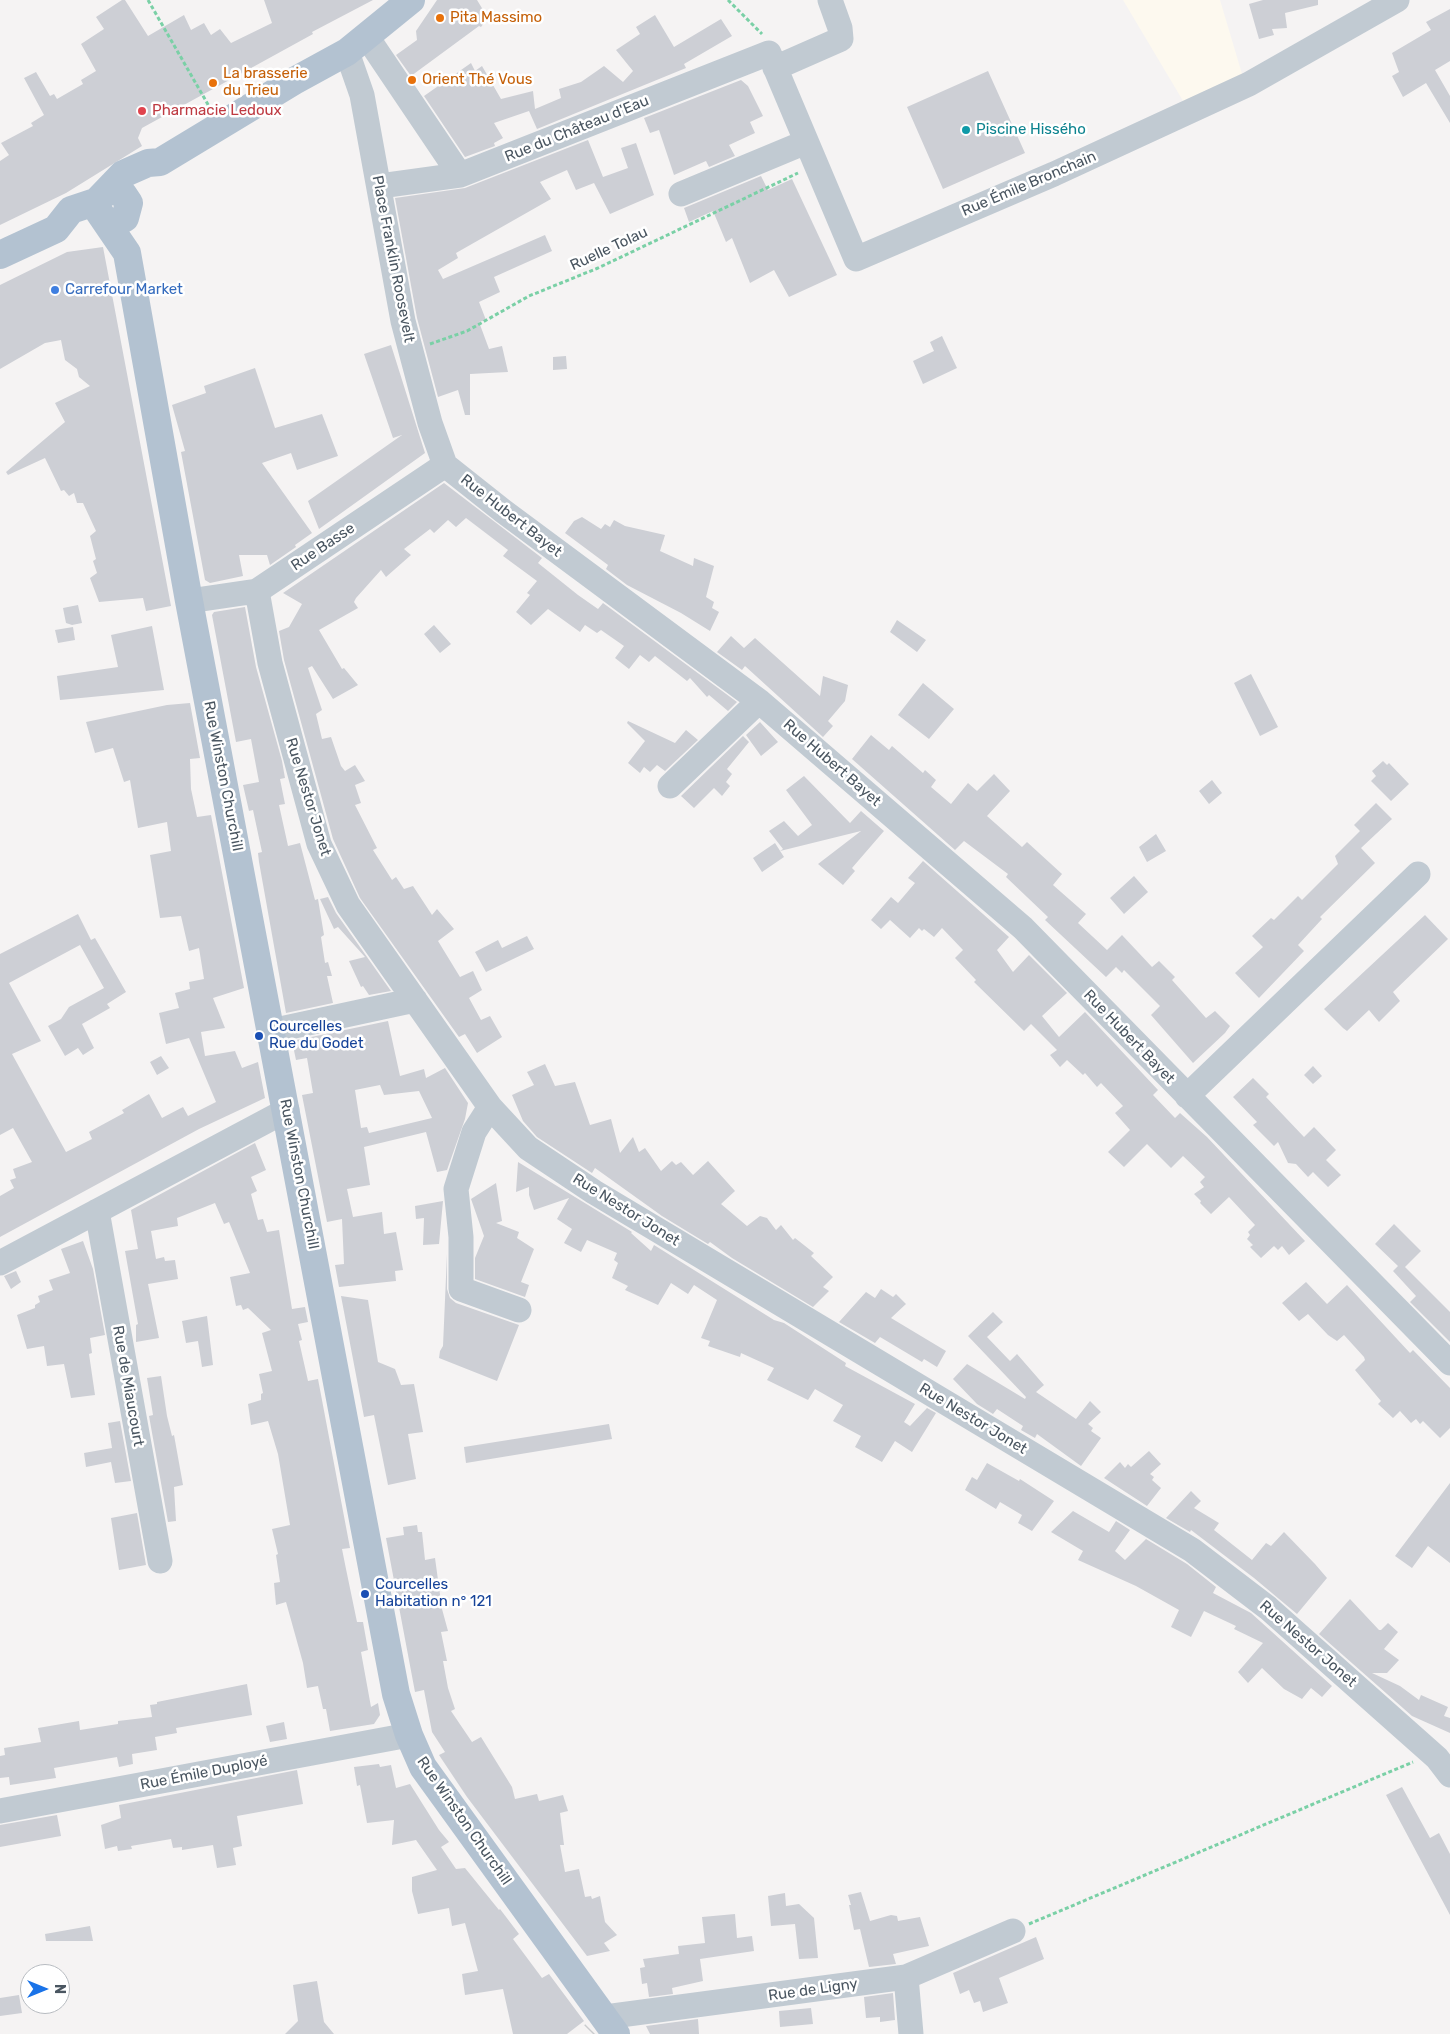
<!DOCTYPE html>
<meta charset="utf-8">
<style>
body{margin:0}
#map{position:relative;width:1450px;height:2034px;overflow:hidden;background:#f5f3f3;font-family:Rubik,sans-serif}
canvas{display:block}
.north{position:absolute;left:20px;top:1964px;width:50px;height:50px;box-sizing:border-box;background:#fff;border:1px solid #b7bbc0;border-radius:50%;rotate:90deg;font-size:14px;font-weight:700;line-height:20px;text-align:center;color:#4a5661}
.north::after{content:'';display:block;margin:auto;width:18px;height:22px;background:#1a73e8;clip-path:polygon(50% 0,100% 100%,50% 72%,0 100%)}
</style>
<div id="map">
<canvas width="1450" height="2034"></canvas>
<div class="north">N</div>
</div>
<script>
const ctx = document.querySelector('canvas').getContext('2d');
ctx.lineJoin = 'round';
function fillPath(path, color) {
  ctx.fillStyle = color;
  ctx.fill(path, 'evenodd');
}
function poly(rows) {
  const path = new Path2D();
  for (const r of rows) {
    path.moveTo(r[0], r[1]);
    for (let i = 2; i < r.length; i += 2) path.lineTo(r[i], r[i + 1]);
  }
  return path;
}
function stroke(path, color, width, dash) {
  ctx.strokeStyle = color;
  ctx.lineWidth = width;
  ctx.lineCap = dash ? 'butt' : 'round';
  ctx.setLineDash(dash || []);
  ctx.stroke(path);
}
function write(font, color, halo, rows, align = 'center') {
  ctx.font = font + ' Rubik,sans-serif';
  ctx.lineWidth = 5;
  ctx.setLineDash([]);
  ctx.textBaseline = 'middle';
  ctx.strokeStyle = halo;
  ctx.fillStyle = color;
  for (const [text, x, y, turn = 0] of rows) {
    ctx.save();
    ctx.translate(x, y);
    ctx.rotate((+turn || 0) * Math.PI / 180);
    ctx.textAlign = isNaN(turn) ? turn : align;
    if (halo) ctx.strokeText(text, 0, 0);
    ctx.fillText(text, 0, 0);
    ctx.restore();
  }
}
fillPath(poly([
 [1123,0,1220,0,1248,94,1192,116]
]), '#fdf9ef');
fillPath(poly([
 [122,0,125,0,148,36,184,15,191,30,204,23,211,35,220,29,231,43,272,23,264,0,373,0,312,32,313,34,142,128,138,138,142,146,66,193,0,225,0,161,9,155,1,143,33,126,31,123,44,115,24,78,36,72,50,96,54,94,57,99,83,84,81,80,96,71,81,44,104,29,96,17],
 [437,0,477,0,488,18,481,27,479,26,411,76,396,55,417,40,416,31],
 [1263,0,1318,0,1318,5,1285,13,1287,28,1272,29,1274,35,1259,39,1249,4],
 [1450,9,1450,61,1435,70,1450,96,1450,123,1426,83,1403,97,1392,76,1399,72,1392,53,1431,30,1426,22],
 [655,15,674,47,721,19,732,36,684,64,686,68,537,129,529,111,494,123,503,138,494,143,495,146,465,157,424,96,471,63,475,71,482,66,501,99,533,91,535,109,561,98,559,89,581,82,604,66,623,82,633,71,616,50,640,34,636,27],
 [988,71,1025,153,943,189,907,107],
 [741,80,748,86,763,116,750,122,755,133,729,145,735,156,709,167,706,161,674,175,659,130,650,133,644,118],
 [588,140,603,177,628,168,621,148,636,143,654,195,610,214,594,183,576,190,567,170,540,182,551,199,456,253,458,258,438,270,443,279,545,235,552,251,494,277,500,292,479,302,486,320,479,322,489,349,502,346,508,372,470,374,470,415,465,415,458,390,438,397,417,318,395,198,465,188],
 [761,176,768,190,792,179,837,275,789,297,774,270,750,283,732,238,726,242,713,211,689,222,684,208],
 [103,247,171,606,146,611,143,598,99,602,90,578,97,573,93,561,96,559,90,536,96,531,83,503,77,503,74,493,69,496,64,490,61,491,45,458,8,475,6,472,65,422,55,403,90,386,79,377,77,369,65,360,61,340,45,343,0,369,0,285,67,252],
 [942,336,957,368,923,384,913,361,934,351,930,342],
 [391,345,425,453,319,529,308,501,402,435,393,438,364,354],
 [566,356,567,369,553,370,553,357],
 [255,368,275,428,322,414,338,456,297,470,291,453,262,463,312,533,295,545,296,547,270,565,267,555,239,555,243,576,210,583,205,580,181,452,185,451,172,405,206,393,204,386],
 [444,483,542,558,538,563,578,595,598,609,603,603,737,702,728,711,709,695,707,697,690,678,687,681,655,656,649,662,640,655,629,669,615,658,624,646,601,630,597,633,585,625,580,632,548,609,531,625,516,612,530,595,527,593,537,581,503,556,508,550,466,518,456,527,448,520,434,533,430,529,404,549,411,555,386,577,381,570,356,598,354,602,358,608,319,630,342,669,344,668,358,685,333,699,312,666,308,668,322,710,316,714,322,739,331,737,341,766,345,771,355,765,365,781,355,785,361,803,355,805,377,848,373,850,392,880,396,877,404,889,413,886,432,915,437,909,454,929,438,941,460,977,473,971,482,990,469,998,481,1020,490,1016,502,1037,477,1053,465,1034,459,1037,360,898,333,839,284,660,279,631,289,627,302,604,283,593],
 [582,517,601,529,605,524,610,527,614,520,625,526,665,535,660,551,693,566,694,558,714,566,706,597,714,602,712,608,719,612,710,631,681,613,627,585,606,569,608,565,565,533,574,521],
 [78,605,82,623,72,625,66,623,63,608],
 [245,607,256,667,282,761,285,778,280,779,285,804,279,805,288,846,300,843,315,900,318,899,324,935,321,937,325,963,328,962,332,976,327,976,333,1003,286,1013,259,862,258,853,262,852,253,810,249,811,243,785,259,782,251,739,236,742,212,615,214,612],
 [897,620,926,640,917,652,890,632],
 [434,625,451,644,440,653,424,634],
 [152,626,164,690,60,700,57,676,118,667,111,635],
 [73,627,75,640,58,643,55,630],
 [731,636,744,648,755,638,820,696,823,676,848,685,845,701,828,721,833,726,823,737,745,666,742,670,717,652],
 [1251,674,1278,727,1260,736,1234,683],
 [923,683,954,709,929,739,898,715],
 [190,703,200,758,190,759,191,789,197,817,211,815,244,988,213,998,225,1028,201,1032,205,1056,235,1051,242,1068,258,1062,265,1098,199,1129,0,1237,0,1196,14,1188,10,1180,16,1178,13,1169,32,1162,13,1128,0,1135,0,954,78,914,91,940,95,938,126,992,107,1004,110,1008,82,1024,94,1048,83,1055,78,1048,65,1056,48,1026,61,1019,69,1007,104,988,80,945,9,983,41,1041,12,1054,66,1152,92,1139,89,1132,124,1113,122,1110,149,1094,162,1118,183,1107,188,1116,216,1102,189,1038,166,1044,159,1013,179,1008,175,993,190,989,189,982,204,979,199,948,189,951,181,916,160,918,150,855,171,851,167,822,138,828,130,780,124,782,113,748,95,753,86,722,167,705],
 [628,721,675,743,686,730,698,740,665,771,657,765,650,772,644,767,640,773,628,763,645,741,627,723],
 [760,722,778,742,761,756,746,735],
 [871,735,889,750,892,746,923,773,925,770,936,780,931,787,951,804,968,783,977,791,994,774,1010,791,987,816,1022,847,1027,842,1062,874,1053,885,1086,914,1078,923,1107,950,1122,935,1152,967,1159,961,1175,977,1172,980,1206,1018,1215,1011,1230,1026,1225,1033,1193,1063,1151,1015,1160,1006,1124,970,1122,973,1116,967,1106,977,1045,920,1048,917,1006,877,1008,874,964,841,955,850,852,759],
 [743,736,749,742,727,769,732,774,726,782,730,786,722,796,714,788,694,808,681,796],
 [1383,761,1387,765,1389,763,1409,784,1391,801,1371,781,1376,776,1372,771],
 [804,776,850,823,861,811,884,831,852,868,855,871,843,885,818,864,861,831,780,851,783,849,769,831,784,821,798,836,812,825,786,790],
 [1212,780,1222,793,1209,804,1199,791],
 [1376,803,1392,819,1361,848,1375,863,1320,917,1322,919,1298,945,1304,951,1259,998,1235,973,1263,947,1252,936,1271,918,1274,920,1298,896,1302,900,1338,864,1335,856,1360,831,1354,825],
 [1156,834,1166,851,1147,862,1139,847],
 [775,843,784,857,762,872,753,858],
 [923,861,1009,937,997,950,1013,972,1029,955,1067,993,1042,1016,1059,1037,1085,1012,1158,1090,1153,1095,1175,1118,1180,1113,1207,1137,1305,1241,1289,1255,1282,1246,1278,1250,1274,1246,1261,1258,1250,1247,1253,1245,1247,1239,1250,1235,1248,1232,1255,1225,1229,1197,1211,1214,1200,1203,1201,1201,1194,1194,1204,1187,1200,1182,1205,1177,1183,1156,1171,1168,1147,1144,1124,1167,1108,1152,1130,1130,1115,1113,1123,1106,1101,1083,1097,1087,1085,1073,1083,1075,1067,1060,1060,1067,1050,1055,1057,1050,1031,1024,1024,1031,974,982,976,980,955,958,963,950,942,928,934,937,924,929,922,931,919,928,910,938,890,920,881,929,871,920,891,897,898,903,915,883,908,878],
 [1134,876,1148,892,1124,914,1110,898],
 [328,897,336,913,391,991,369,995,363,986,361,987,349,961,365,957,338,927,334,929,320,899],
 [1425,915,1448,939,1393,992,1400,1001,1379,1022,1369,1010,1347,1031,1343,1028,1324,1009],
 [527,936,534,949,486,972,475,952,498,940,502,948],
 [388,1021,400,1076,424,1069,426,1078,445,1068,468,1103,465,1119,447,1170,437,1172,426,1132,364,1147,370,1185,347,1189,353,1217,382,1212,384,1234,396,1232,403,1270,395,1271,396,1281,339,1287,335,1265,344,1264,342,1219,327,1222,302,1095,313,1093,307,1058,296,1060,292,1041],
 [380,1085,384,1095,419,1091,432,1118,369,1133,367,1127,361,1128,355,1090],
 [161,1056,169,1068,157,1075,150,1062],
 [545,1064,555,1086,575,1082,590,1125,611,1119,620,1153,633,1137,639,1152,645,1148,661,1171,672,1161,676,1165,681,1162,693,1175,708,1161,735,1191,721,1204,747,1226,760,1216,767,1218,776,1230,781,1225,793,1240,795,1238,814,1253,811,1256,833,1277,823,1287,829,1291,813,1307,732,1258,710,1242,708,1244,662,1216,595,1168,592,1173,537,1137,523,1121,512,1095,534,1085,527,1072],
 [1313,1066,1322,1076,1313,1084,1304,1075],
 [1253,1078,1269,1094,1266,1097,1304,1137,1314,1127,1336,1150,1326,1160,1341,1175,1328,1187,1313,1172,1308,1177,1296,1164,1288,1163,1278,1142,1274,1146,1253,1125,1257,1122,1233,1097],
 [255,1143,266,1170,251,1177,257,1191,251,1194,258,1220,263,1219,267,1232,279,1230,292,1309,305,1307,308,1322,298,1324,302,1340,299,1341,308,1381,318,1379,350,1548,342,1549,346,1569,357,1622,363,1622,368,1650,361,1652,371,1707,378,1703,380,1715,374,1724,330,1731,326,1709,323,1709,318,1686,307,1688,303,1663,286,1602,276,1605,274,1583,280,1582,276,1555,278,1554,272,1529,290,1525,278,1454,268,1421,251,1425,248,1404,261,1400,261,1394,263,1393,259,1374,272,1371,262,1333,271,1330,248,1308,243,1310,241,1305,236,1306,230,1277,250,1273,229,1222,224,1224,215,1203,177,1218,178,1226,151,1231,156,1259,164,1257,165,1261,175,1260,178,1279,148,1284,159,1338,136,1342,136,1325,138,1324,125,1251,138,1249,131,1210],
 [518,1162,632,1232,631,1233,651,1251,654,1245,774,1320,784,1323,846,1363,845,1366,915,1404,904,1422,910,1426,927,1408,936,1413,912,1452,895,1441,882,1462,855,1447,861,1436,833,1421,843,1405,815,1389,808,1400,767,1380,774,1368,741,1353,740,1357,708,1346,710,1341,701,1338,717,1300,694,1285,688,1294,671,1283,658,1305,625,1290,628,1286,612,1278,618,1263,614,1260,617,1253,587,1240,581,1252,564,1243,572,1229,557,1219,569,1198,534,1210,529,1195,529,1187,516,1192],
 [496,1183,502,1221,496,1223,519,1232,517,1238,534,1249,521,1282,529,1285,525,1297,475,1279,475,1258,484,1236,471,1199],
 [443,1201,439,1244,423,1245,424,1218,416,1219,415,1206],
 [1394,1224,1421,1251,1405,1267,1450,1312,1450,1342,1410,1302,1416,1296,1393,1271,1398,1266,1375,1244],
 [83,1241,93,1269,105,1335,90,1338,92,1353,89,1354,95,1395,71,1398,64,1364,47,1366,44,1346,27,1349,17,1315,35,1308,35,1305,40,1302,38,1296,53,1290,49,1280,70,1273,61,1249],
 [447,1254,447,1289,450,1298,456,1303,519,1325,497,1381,439,1358,440,1351,443,1346],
 [16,1271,21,1282,11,1289,4,1276],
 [1306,1282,1327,1304,1347,1285,1410,1353,1413,1350,1450,1388,1450,1428,1440,1438,1423,1421,1420,1424,1416,1419,1411,1423,1400,1411,1393,1418,1378,1404,1381,1401,1355,1370,1365,1360,1364,1357,1344,1335,1337,1341,1328,1335,1308,1314,1299,1321,1282,1303],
 [881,1289,893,1297,896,1294,906,1304,891,1318,946,1351,937,1367,924,1359,922,1362,880,1337,875,1343,839,1322,866,1292,875,1298],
 [341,1296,368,1300,378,1362,395,1369,401,1385,414,1384,423,1432,408,1434,416,1479,388,1485,374,1415,364,1417],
 [993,1312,1003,1322,987,1337,1010,1361,1017,1354,1044,1385,1036,1392,1076,1419,1090,1401,1101,1412,1088,1424,1093,1428,1091,1431,1101,1438,1081,1466,1037,1434,1035,1438,1021,1430,1023,1426,997,1409,993,1414,977,1404,953,1379,967,1364,1025,1399,1026,1397,968,1336],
 [207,1316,213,1365,202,1367,198,1341,186,1343,182,1321],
 [161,1376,167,1416,172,1436,174,1435,183,1485,174,1487,176,1521,168,1522,149,1416,153,1415,147,1378],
 [120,1421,131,1481,115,1483,111,1462,86,1467,84,1453,112,1448,108,1423],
 [609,1424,612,1439,466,1463,464,1447],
 [1149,1451,1161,1464,1150,1474,1154,1477,1152,1480,1161,1488,1147,1506,1104,1478,1120,1462,1125,1468,1128,1464,1131,1467],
 [987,1463,1019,1481,1020,1479,1054,1501,1032,1531,1018,1523,1022,1515,1000,1502,996,1509,965,1490,972,1477,977,1480],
 [1450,1483,1450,1563,1428,1546,1412,1568,1395,1556],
 [1191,1491,1201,1501,1194,1508,1219,1523,1214,1530,1252,1560,1266,1543,1271,1546,1284,1532,1315,1564,1327,1578,1297,1614,1254,1578,1191,1530,1190,1532,1166,1518],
 [1073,1511,1109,1532,1116,1521,1130,1530,1115,1551,1125,1560,1146,1539,1187,1564,1216,1587,1213,1593,1251,1613,1332,1686,1322,1697,1311,1688,1302,1699,1284,1689,1262,1668,1248,1683,1238,1672,1263,1643,1234,1629,1236,1626,1204,1611,1191,1637,1171,1627,1179,1610,1136,1586,1078,1560,1083,1551,1051,1532],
 [137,1513,146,1565,119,1570,111,1518],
 [417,1525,418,1532,422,1532,425,1560,435,1558,442,1609,448,1631,441,1632,447,1661,443,1661,448,1688,455,1709,451,1711,472,1742,481,1737,512,1787,515,1799,537,1794,539,1801,563,1795,568,1811,560,1813,564,1845,560,1845,565,1872,579,1869,585,1897,591,1896,592,1899,600,1896,605,1922,617,1935,604,1943,610,1951,587,1956,467,1797,439,1755,445,1752,432,1732,424,1690,415,1692,386,1538,404,1535,403,1527],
 [1350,1599,1379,1630,1381,1630,1388,1623,1398,1632,1384,1649,1399,1660,1387,1673,1372,1673,1400,1686,1419,1700,1421,1695,1448,1707,1444,1716,1450,1718,1450,1733,1412,1716,1319,1634],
 [247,1684,252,1715,176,1728,177,1733,155,1737,157,1750,132,1754,133,1764,119,1767,117,1757,54,1768,56,1778,10,1785,9,1777,0,1778,0,1756,5,1755,4,1748,41,1742,38,1728,79,1721,80,1730,118,1724,118,1721,152,1717,150,1705,157,1704,157,1702],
 [284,1722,287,1739,270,1742,266,1726],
 [379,1764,380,1767,391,1765,396,1788,410,1784,439,1830,449,1842,441,1847,456,1869,465,1868,499,1910,500,1909,519,1934,513,1939,542,1978,549,1974,584,2021,567,2034,513,2034,503,1989,465,1995,462,1974,478,1971,465,1923,452,1926,449,1908,418,1914,412,1891,412,1877,437,1870,416,1840,392,1845,394,1820,367,1823,360,1785,357,1786,354,1767],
 [297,1770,303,1804,237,1816,242,1846,233,1848,236,1865,217,1868,213,1845,182,1850,182,1847,173,1848,171,1839,131,1846,132,1849,118,1851,117,1846,105,1849,101,1825,121,1818,119,1805],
 [1402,1787,1430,1838,1439,1833,1450,1854,1450,1915,1386,1795],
 [57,1815,61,1836,0,1847,0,1825],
 [861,1892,870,1921,891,1915,897,1916,898,1921,920,1917,929,1946,893,1954,896,1964,869,1967,860,1929,854,1930,849,1905,851,1905,848,1895],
 [785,1893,786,1906,799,1904,814,1918,818,1958,799,1959,795,1924,771,1926,768,1896],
 [735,1914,737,1938,752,1936,754,1951,700,1959,703,1981,672,1988,673,1994,649,1997,647,1983,642,1984,640,1968,645,1967,643,1959,679,1954,678,1946,705,1943,702,1917],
 [90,1926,93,1941,46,1941,45,1934],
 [1036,1937,1044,1959,999,1978,1008,2003,983,2012,980,2001,974,2003,969,1990,960,1994,953,1973],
 [317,1981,324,2022,334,2034,285,2034,298,2021,293,1985],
 [893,1993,895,2020,880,2022,880,2017,866,2018,864,1997],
 [19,1995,22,2013,0,2016,0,1998],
 [811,2008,813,2024,780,2027,779,2011],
 [698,2019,699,2034,650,2034,646,2026]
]), '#cdcfd5');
stroke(poly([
 [593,2034,594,2033]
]), '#caccce', 25, [25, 12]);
stroke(poly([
 [148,0,210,108],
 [728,0,762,34],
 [430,344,467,331,529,296,598,268,798,173],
 [1029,1924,1413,1762]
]), '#7ad0a6', 3, [4, 2.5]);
stroke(poly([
 [367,37,460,175],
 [347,52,362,95,403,321,430,423,445,465],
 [775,68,841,39,840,28,830,0],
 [380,186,460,175,769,53,856,259,1054,174,1249,84,1397,0],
 [681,194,806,142],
 [445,465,503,511,759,701,1023,928,1450,1363],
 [257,591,270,663,319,844,348,905,490,1107,528,1148,594,1192,1192,1550,1268,1608,1437,1758,1450,1775],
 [189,601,257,591,445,465],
 [670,786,759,701],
 [271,1031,415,1000],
 [1187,1096,1418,874],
 [490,1107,474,1132,456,1189,461,1237,461,1289,519,1310],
 [97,1211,160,1561],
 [0,1263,287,1110],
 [0,1811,409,1735],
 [906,1977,911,2034],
 [605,2017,906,1977,1013,1931]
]), '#c1cad2', 25);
stroke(poly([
 [411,0,347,52,294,81,160,162,148,163,123,174,99,199,97,209,127,253,189,601,396,1694,409,1735,423,1767,616,2034],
 [107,192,112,190,123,194,129,203,125,218,116,223,107,223],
 [0,255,56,229,71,210,98,201]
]), '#b3c2d1', 28);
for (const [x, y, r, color] of [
 [440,18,5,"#e8710a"],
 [412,80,5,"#e8710a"],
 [213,83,5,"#e8710a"],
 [142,111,5,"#e0444e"],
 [966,130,5,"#0f9aa8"],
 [55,290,5,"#3f7fe0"],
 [259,1036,5,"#1a4fb4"],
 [365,1594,5,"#1a4fb4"]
]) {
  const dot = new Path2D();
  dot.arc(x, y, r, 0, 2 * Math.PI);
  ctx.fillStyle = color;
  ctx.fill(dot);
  stroke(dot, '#fff', 2);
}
write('15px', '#c56008', '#fff', [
 ["Pita Massimo",450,18],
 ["La brasserie",223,74],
 ["du Trieu",223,91],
 ["Orient Thé Vous",422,80]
], 'left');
write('15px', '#be3a42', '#fff', [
 ["Pharmacie Ledoux",152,111]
], 'left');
write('15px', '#4a5661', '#fff', [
 ["Rue du Château d'Eau",577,129,-22],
 ["Rue Émile Bronchain",1029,184,-23],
 ["Ruelle Tolau",609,249,-25],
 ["Place Franklin Roosevelt",393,259,79],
 ["Rue Hubert Bayet",511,516,38],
 ["Rue Basse",323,547,-34],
 ["Rue Hubert Bayet",832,763,41],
 ["Rue Winston Churchill",223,776,79],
 ["Rue Nestor Jonet",308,797,73],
 ["Rue Hubert Bayet",1129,1037,46],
 ["Rue Winston Churchill",299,1174,79],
 ["Rue Nestor Jonet",626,1210,32],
 ["Rue de Miaucourt",128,1386,80],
 ["Rue Nestor Jonet",973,1419,31],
 ["Rue Nestor Jonet",1308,1644,41],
 ["Rue Émile Duployé",204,1773,-11],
 ["Rue Winston Churchill",464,1821,55],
 ["Rue de Ligny",813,1990,-8]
]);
write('15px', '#0d838f', '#fff', [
 ["Piscine Hissého",976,130]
], 'left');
write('15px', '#366cbe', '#fff', [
 ["Carrefour Market",65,290]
], 'left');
write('15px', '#164399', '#fff', [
 ["Courcelles",269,1027],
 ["Rue du Godet",269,1044],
 ["Courcelles",375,1585],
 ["Habitation n° 121",375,1602]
], 'left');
</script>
